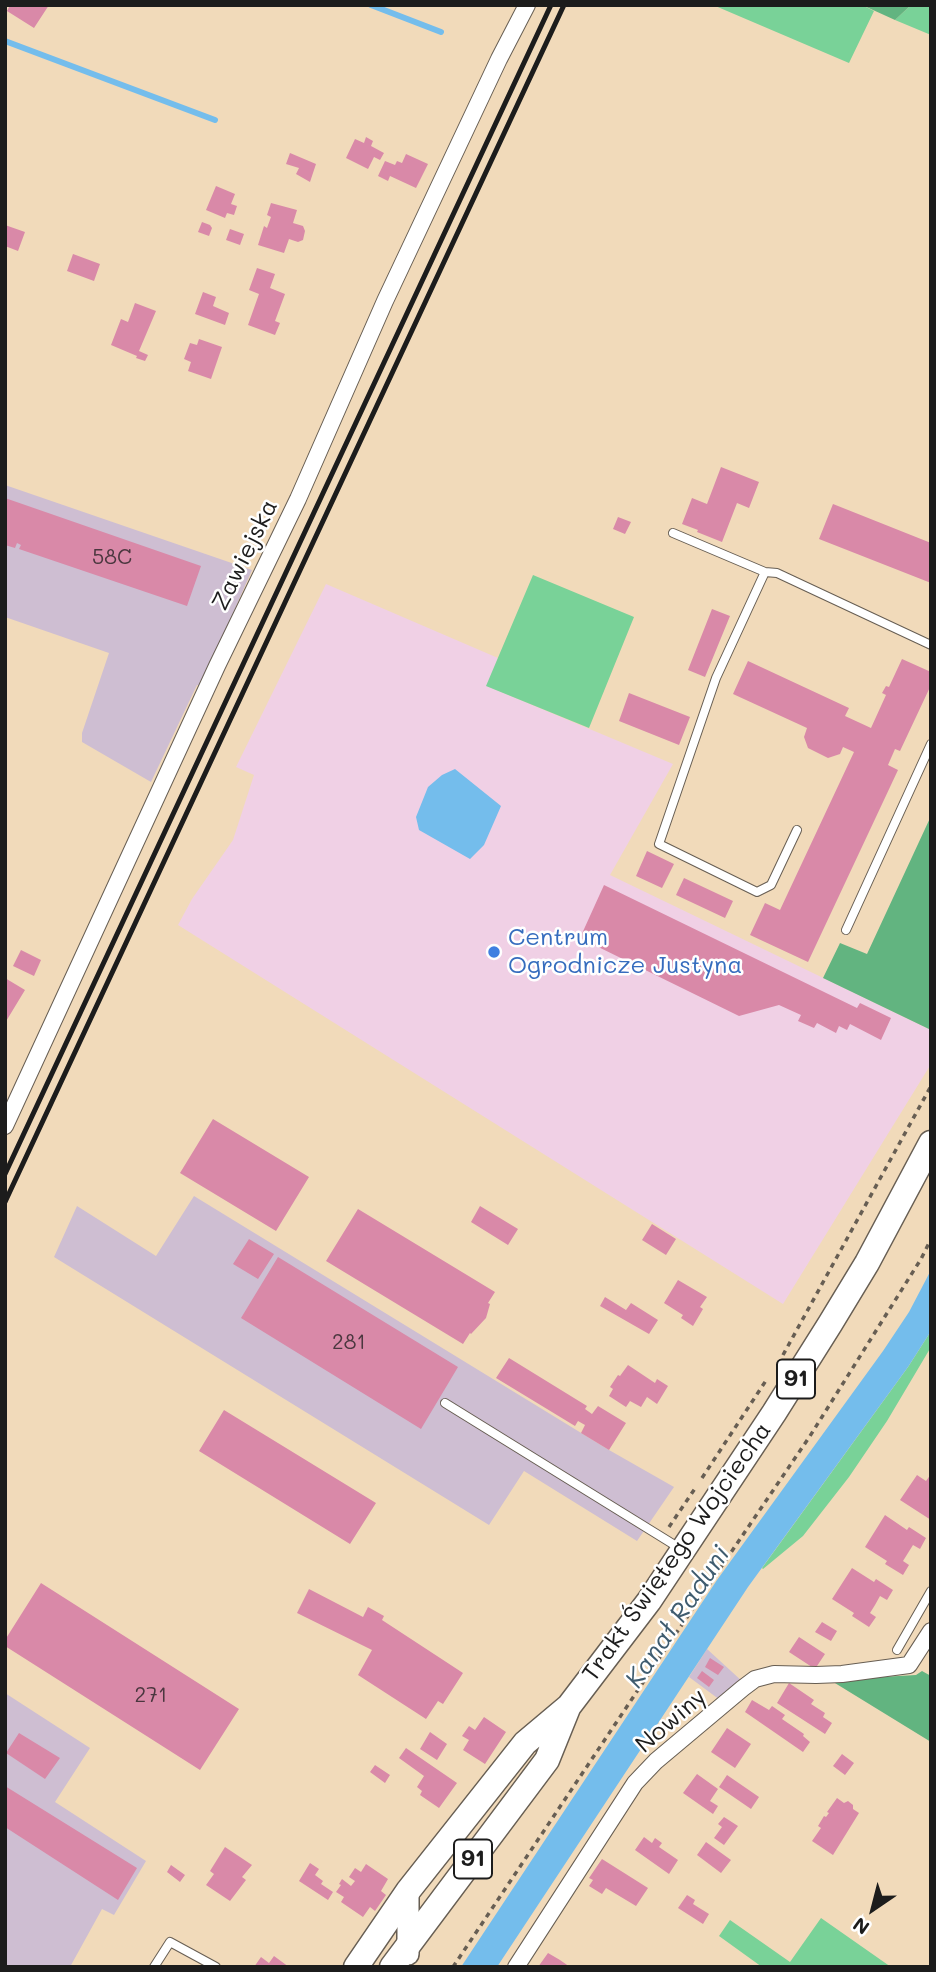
<!DOCTYPE html>
<meta charset="utf-8">
<style>
body{margin:0}
#map{position:relative;width:936px;height:1972px;overflow:hidden;background:#f1daba;font-family:Mali,sans-serif}
canvas{display:block}
.frame{position:absolute;inset:0;border:7px solid #1c1c1c;pointer-events:none}
.north{position:absolute;left:838px;top:1874px;width:70px;height:70px;-webkit-text-stroke:5px #fff;paint-order:stroke;rotate:215deg;font-size:19px;font-weight:700;line-height:28px;text-align:center;color:#1c1c1c}
.north::after{content:'';display:block;margin:auto;width:24px;height:32px;background:#1c1c1c;clip-path:polygon(50% 0,100% 100%,50% 72%,0 100%)}
</style>
<div id="map">
<canvas width="936" height="1972"></canvas>
<div class="frame"></div>
<div class="north">N</div>
</div>
<script>
const ctx = document.querySelector('canvas').getContext('2d');
ctx.lineJoin = 'round';
function fillPath(path, color) {
  ctx.fillStyle = color;
  ctx.fill(path, 'evenodd');
}
function poly(rows) {
  const path = new Path2D();
  for (const r of rows) {
    path.moveTo(r[0], r[1]);
    for (let i = 2; i < r.length; i += 2) path.lineTo(r[i], r[i + 1]);
  }
  return path;
}
function stroke(path, color, width, dash) {
  ctx.strokeStyle = color;
  ctx.lineWidth = width;
  ctx.lineCap = dash ? 'butt' : 'round';
  ctx.setLineDash(dash || []);
  ctx.stroke(path);
}
function write(font, color, halo, rows, align = 'center') {
  ctx.font = font + ' Mali,sans-serif';
  ctx.lineWidth = 5;
  ctx.setLineDash([]);
  ctx.textBaseline = 'middle';
  ctx.strokeStyle = halo;
  ctx.fillStyle = color;
  for (const [text, x, y, turn = 0] of rows) {
    ctx.save();
    ctx.translate(x, y);
    ctx.rotate((+turn || 0) * Math.PI / 180);
    ctx.textAlign = isNaN(turn) ? turn : align;
    if (halo) ctx.strokeText(text, 0, 0);
    ctx.fillText(text, 0, 0);
    ctx.restore();
  }
}
fillPath(poly([
 [326,584,498,658,487,686,673,764,610,875,931,1030,931,1064,783,1304,178,925,192,899,233,840,254,775,236,767]
]), '#f0d0e5');
fillPath(poly([
 [5,485,252,570,201,686,197,685,151,782,82,742,82,733,109,653,5,617],
 [194,1196,609,1450,674,1487,637,1541,524,1471,489,1525,54,1257,77,1206,156,1256],
 [707,1649,743,1682,720,1700,689,1677],
 [5,1693,90,1748,55,1802,146,1861,114,1915,102,1909,70,1967,5,1967]
]), '#cebed2');
fillPath(poly([
 [713,5,862,5,874,11,849,63],
 [911,5,931,5,931,35,895,20],
 [533,575,634,617,589,728,486,686],
 [931,1331,931,1347,887,1421,849,1477,803,1536,763,1569,762,1568,908,1367],
 [821,1918,891,1967,762,1967,719,1936,730,1920,790,1962]
]), '#79d298');
fillPath(poly([
 [862,5,911,5,895,20],
 [931,816,931,1030,823,978,840,943,867,954],
 [922,1671,931,1676,931,1742,830,1680,916,1675]
]), '#62b480');
fillPath(poly([
 [455,769,501,806,484,845,470,859,419,830,416,817,428,787,442,775],
 [931,1270,931,1331,908,1367,748,1587,497,1967,461,1967,717,1580,883,1351,909,1312]
]), '#74bdec');
stroke(poly([
 [371,5,441,32],
 [5,41,215,120]
]), '#74bdec', 6);
fillPath(poly([
 [10,5,49,5,34,28,7,11],
 [366,137,373,141,371,146,384,153,380,160,374,157,368,169,346,158,355,139,364,143],
 [290,153,316,164,310,182,296,174,299,168,286,164],
 [406,154,428,164,416,188,390,176,388,181,378,176,385,161,395,165,397,161,402,163],
 [216,186,235,194,231,204,237,206,234,215,227,213,225,218,206,210],
 [271,203,297,210,293,223,303,226,305,231,303,240,298,242,289,239,284,253,258,245,264,226,267,228,271,217,267,215],
 [202,222,210,225,212,228,209,236,198,232],
 [5,225,25,232,18,251,5,246],
 [230,229,244,234,240,245,226,240],
 [73,254,100,264,94,281,67,271],
 [257,268,275,274,270,288,285,294,275,321,280,323,275,335,248,325,259,294,249,290],
 [203,292,216,297,213,306,229,313,225,325,195,314],
 [135,303,156,311,139,351,148,355,145,361,136,358,137,356,111,345,121,319,128,322],
 [199,339,222,347,211,379,188,371,191,362,184,359,190,343,197,345],
 [721,467,759,482,749,508,737,503,722,542,697,532,698,530,682,524,692,498,707,504],
 [5,498,201,566,187,606,19,549,21,545,17,543,15,548,5,545],
 [833,504,931,543,931,583,819,539],
 [618,517,631,522,625,534,613,529],
 [712,609,730,616,705,677,688,670],
 [902,659,931,672,931,685,900,751,895,749,888,765,898,770,808,962,750,935,765,903,780,910,854,752,843,747,840,754,828,758,808,748,804,737,807,728,733,694,748,661,849,708,845,716,871,728,886,695,882,693,886,686,889,687],
 [629,693,690,717,679,745,619,721],
 [647,851,674,864,662,888,636,876],
 [684,878,733,901,725,918,676,895],
 [604,885,857,1008,860,1003,891,1018,881,1040,850,1024,847,1030,839,1026,836,1033,817,1023,814,1028,798,1021,801,1015,779,1005,739,1016,580,938],
 [21,950,41,960,34,976,13,966],
 [5,978,25,990,5,1023],
 [213,1119,309,1177,276,1231,180,1173],
 [480,1206,518,1229,508,1245,471,1222],
 [358,1209,495,1292,488,1303,490,1304,486,1318,471,1334,470,1333,463,1344,326,1261],
 [652,1224,676,1239,666,1255,642,1240],
 [249,1239,274,1254,258,1279,233,1264],
 [278,1257,458,1367,421,1429,241,1318],
 [678,1280,707,1297,700,1307,703,1309,693,1326,681,1318,683,1315,664,1303],
 [605,1297,626,1310,631,1303,658,1320,649,1334,600,1306],
 [509,1358,587,1406,585,1409,592,1414,598,1406,626,1423,609,1450,581,1433,585,1425,578,1421,575,1426,496,1378],
 [628,1365,655,1383,657,1379,668,1386,657,1404,647,1397,641,1407,630,1401,626,1407,609,1396,613,1389,610,1387,618,1375,620,1376],
 [224,1410,376,1503,350,1544,199,1451],
 [931,1474,931,1520,900,1500,917,1475,926,1481],
 [885,1515,907,1530,909,1527,926,1538,920,1549,913,1545,903,1561,909,1565,903,1575,885,1564,887,1561,865,1547],
 [852,1568,874,1582,876,1579,893,1590,887,1600,880,1596,875,1605,870,1613,876,1617,869,1627,852,1616,854,1613,832,1599],
 [41,1583,239,1709,200,1770,5,1646,5,1640],
 [309,1589,363,1617,368,1607,384,1616,382,1620,463,1673,443,1704,438,1701,426,1719,358,1675,372,1650,297,1613],
 [822,1622,837,1631,831,1641,815,1632],
 [799,1637,825,1654,815,1669,789,1652],
 [710,1658,724,1667,718,1675,705,1667],
 [702,1671,714,1680,709,1687,697,1678],
 [789,1683,814,1700,811,1704,825,1713,823,1717,832,1723,825,1734,777,1703],
 [752,1700,769,1710,772,1706,785,1715,782,1719,804,1734,803,1736,810,1742,803,1752,745,1712],
 [484,1717,506,1732,485,1764,463,1750,469,1740,462,1736,469,1726,475,1730],
 [727,1728,751,1744,735,1768,711,1752],
 [430,1732,447,1744,437,1760,420,1749],
 [19,1733,60,1758,45,1779,6,1753],
 [406,1748,457,1783,439,1808,420,1795,422,1791,417,1787,424,1776,399,1758],
 [842,1754,854,1763,845,1775,833,1766],
 [375,1765,390,1775,385,1783,370,1772],
 [697,1774,718,1789,710,1801,718,1806,713,1814,683,1793],
 [727,1775,759,1797,751,1809,719,1787],
 [5,1786,137,1868,118,1900,5,1827],
 [837,1798,844,1803,848,1801,853,1805,853,1809,859,1813,833,1855,812,1841,821,1828,818,1826,824,1816,826,1817,829,1813,827,1812],
 [724,1817,738,1826,724,1845,714,1838,722,1827,718,1824],
 [644,1837,652,1843,655,1838,662,1843,659,1847,678,1860,669,1874,635,1850],
 [706,1842,731,1860,721,1873,697,1855],
 [225,1847,252,1865,242,1877,246,1880,230,1901,206,1885,214,1874,210,1871],
 [602,1859,648,1888,636,1906,606,1888,602,1894,589,1886,593,1880,589,1878],
 [310,1863,319,1869,315,1875,323,1881,321,1884,333,1892,328,1900,299,1881],
 [366,1864,388,1879,381,1891,386,1895,375,1911,370,1907,363,1917,341,1902,344,1897,336,1892,341,1885,339,1884,342,1879,351,1886,355,1881,349,1877,355,1868,361,1872],
 [171,1865,185,1875,180,1882,167,1872],
 [687,1895,695,1900,693,1904,709,1914,703,1924,678,1908],
 [548,1953,560,1960,570,1967,538,1967],
 [274,1956,289,1967,254,1967,261,1957,269,1963]
]), '#d989a8');
const service = poly([
 [673,533,765,572,777,573,931,645],
 [765,572,716,678,659,844,757,892,771,885,797,830],
 [846,930,931,744],
 [445,1403,681,1549],
 [897,1650,931,1591],
 [154,1967,170,1942,216,1967]
]);
const minor = poly([
 [5,1126,217,666,298,499,385,301,499,59,527,5],
 [516,1967,635,1783,656,1761,743,1688,755,1679,774,1674,816,1675,842,1674,909,1665,931,1631]
]);
const secondary = poly([
 [408,1954,408,1891]
]);
const primary = poly([
 [356,1967,408,1891,525,1743,569,1706,649,1601,774,1413,830,1324,867,1263,931,1143],
 [392,1967,547,1760,568,1708]
]);
stroke(service, '#675e53', 10);
stroke(minor, '#675e53', 18);
stroke(secondary, '#675e53', 24);
stroke(primary, '#675e53', 27);
stroke(poly([
 [783,1355,931,1086],
 [702,1478,767,1379],
 [669,1527,696,1487],
 [453,1967,660,1657,810,1436,921,1259,931,1239]
]), '#675e53', 3.5, [5, 5]);
stroke(service, '#fff', 8);
stroke(minor, '#fff', 16);
stroke(secondary, '#fff', 21);
stroke(primary, '#fff', 24);
stroke(poly([
 [5,1174,551,5],
 [5,1202,564,5]
]), '#1c1c1c', 5);
for (const [x, y, r, color] of [
 [494,952,7,"#3f7fe0"]
]) {
  const dot = new Path2D();
  dot.arc(x, y, r, 0, 2 * Math.PI);
  ctx.fillStyle = color;
  ctx.fill(dot);
  stroke(dot, '#fff', 2.5);
}
write('21px', '#4b373f', null, [
 ["58C",112,558],
 ["281",349,1343],
 ["271",151,1696]
]);
for (const [x, y, w] of [
 [796,1379,38],
 [473,1859,38]
]) {
  const box = new Path2D();
  box.roundRect(x - w / 2, y - 19.5, w, 39, 5);
  ctx.fillStyle = '#fff';
  ctx.fill(box);
  stroke(box, '#1c1c1c', 2);
}
write('bold 23px', '#1c1c1c', null, [
 ["91",796,1379],
 ["91",473,1859]
]);
write('24px', '#1c1c1c', '#fff', [
 ["Zawiejska",245,555,-64],
 ["Trakt Świętego Wojciecha",677,1552,-55],
 ["Nowiny",671,1721,-41]
]);
write('24px', '#366cbe', '#fff', [
 ["Centrum",508,938],
 ["Ogrodnicze Justyna",508,966]
], 'left');
write('italic 26px', '#3f5c6f', '#fff', [
 ["Kanał Raduni",678,1617,-56]
]);
</script>
